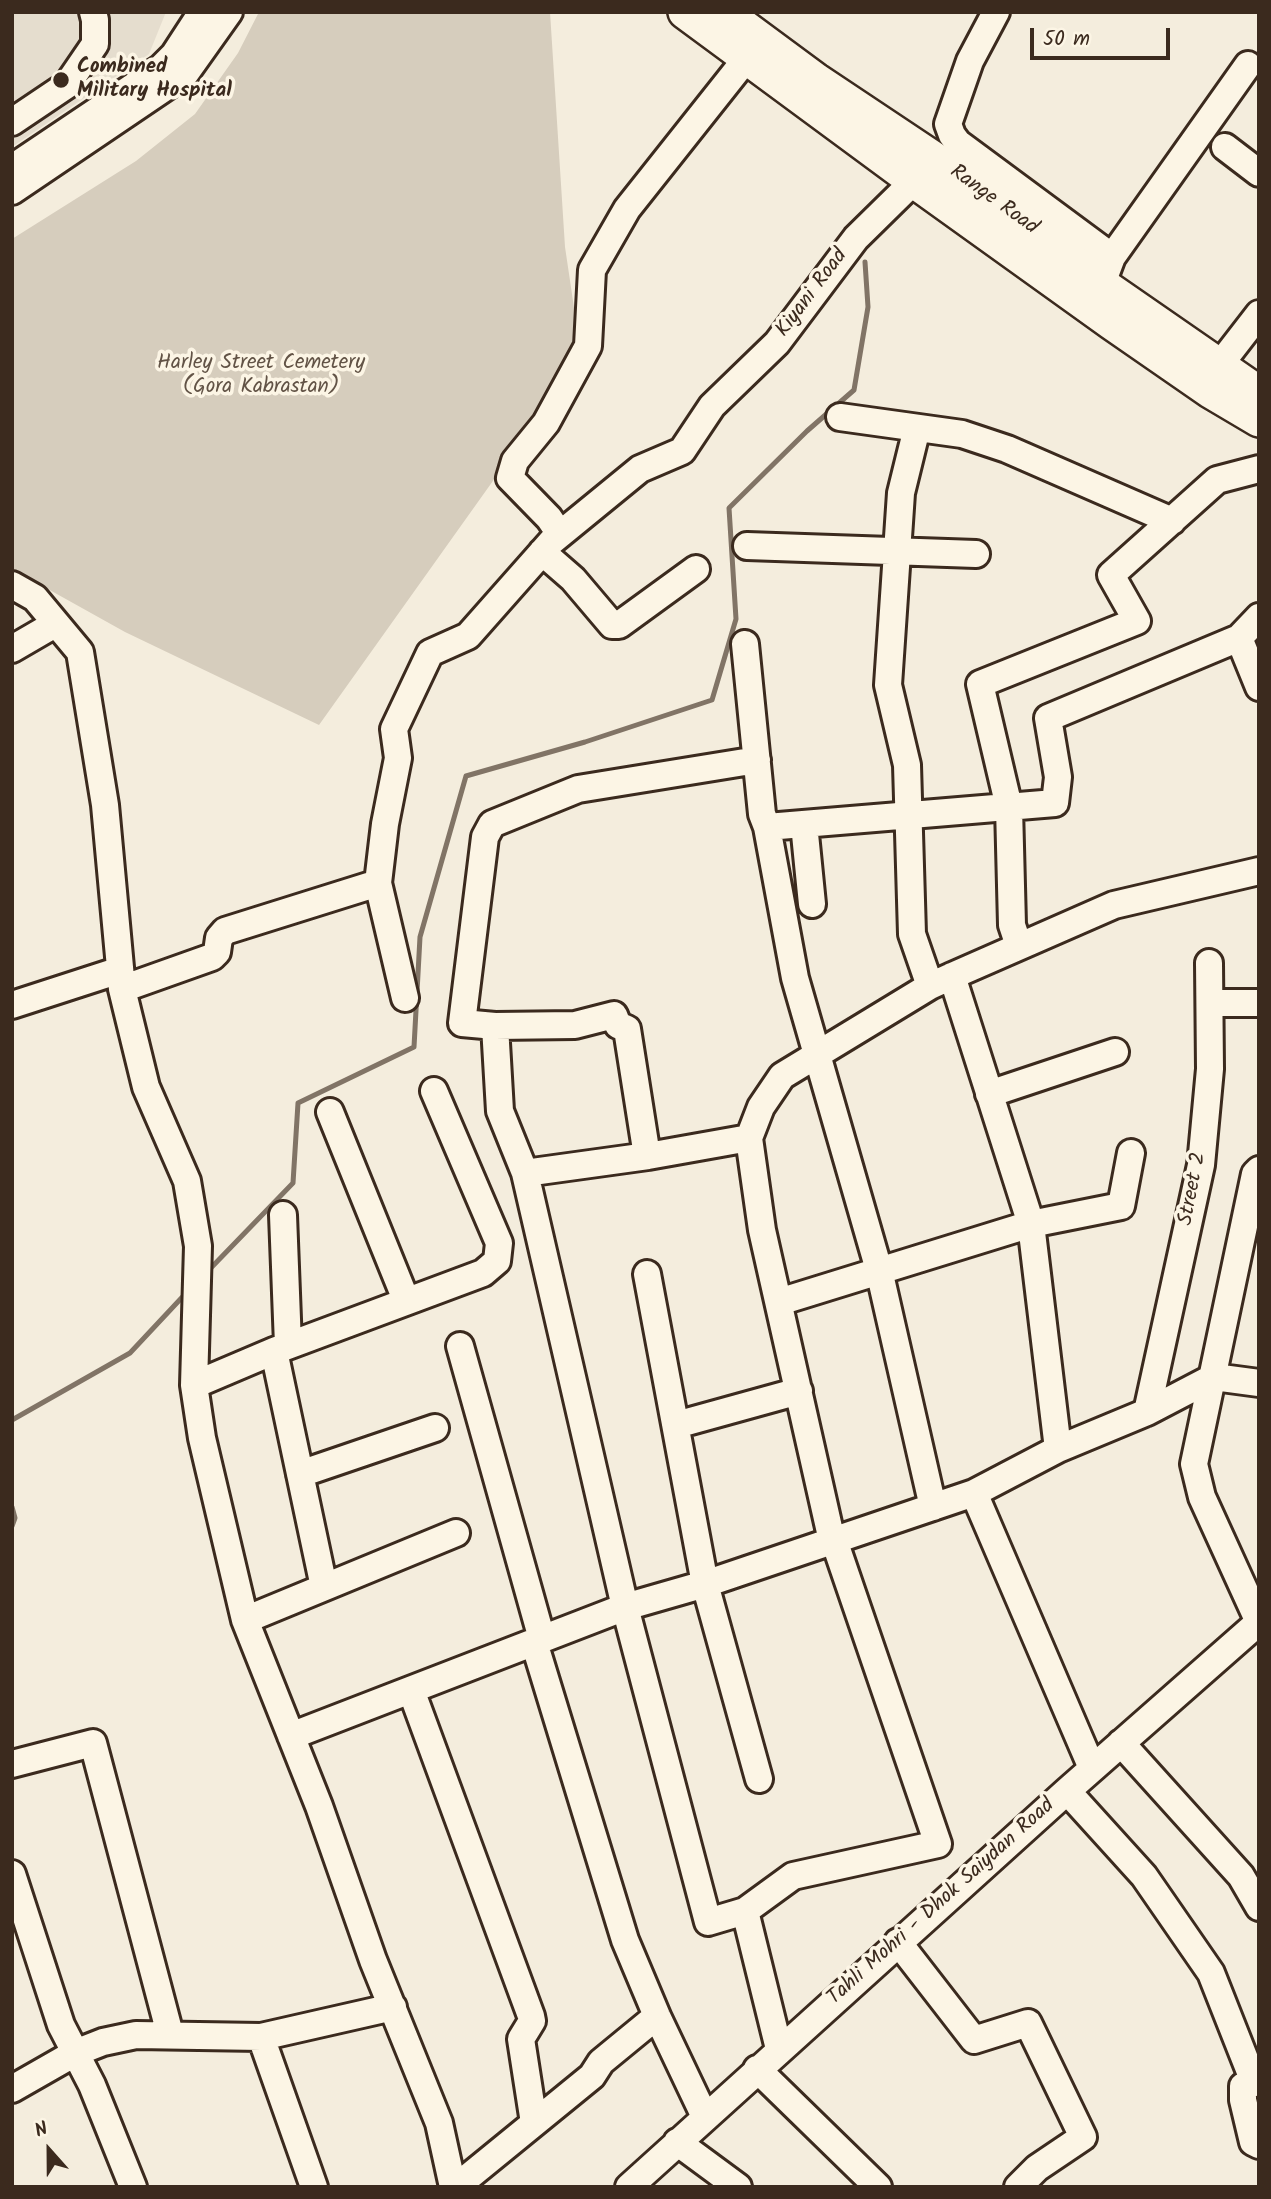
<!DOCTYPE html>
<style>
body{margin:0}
#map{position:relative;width:1271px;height:2199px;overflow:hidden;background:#f4eddd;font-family:Kalam,sans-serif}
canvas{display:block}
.frame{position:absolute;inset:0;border:14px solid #3b2a1e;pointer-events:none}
.north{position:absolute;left:14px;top:2115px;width:70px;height:70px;-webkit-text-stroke:5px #fcf5e5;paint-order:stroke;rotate:339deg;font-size:19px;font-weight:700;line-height:28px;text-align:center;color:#3b2a1e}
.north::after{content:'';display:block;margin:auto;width:24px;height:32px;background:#3b2a1e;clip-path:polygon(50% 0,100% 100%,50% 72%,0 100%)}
.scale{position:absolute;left:1030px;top:28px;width:140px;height:32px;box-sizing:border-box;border:4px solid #3b2a1e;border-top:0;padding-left:9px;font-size:21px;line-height:24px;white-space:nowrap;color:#3b2a1e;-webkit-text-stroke:5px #fcf5e5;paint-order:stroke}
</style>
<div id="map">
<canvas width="1271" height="2199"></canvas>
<div class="frame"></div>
<div class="north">N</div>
<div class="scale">50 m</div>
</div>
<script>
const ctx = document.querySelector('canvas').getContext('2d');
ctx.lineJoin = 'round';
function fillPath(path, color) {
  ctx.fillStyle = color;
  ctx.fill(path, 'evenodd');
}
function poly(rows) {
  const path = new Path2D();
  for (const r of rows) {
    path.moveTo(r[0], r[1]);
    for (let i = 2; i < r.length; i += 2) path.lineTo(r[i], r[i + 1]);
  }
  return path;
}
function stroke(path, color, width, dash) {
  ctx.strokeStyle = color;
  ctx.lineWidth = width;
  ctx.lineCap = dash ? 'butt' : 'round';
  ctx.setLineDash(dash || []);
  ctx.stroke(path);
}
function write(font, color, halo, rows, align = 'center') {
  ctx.font = font + ' Kalam,sans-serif';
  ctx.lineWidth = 7;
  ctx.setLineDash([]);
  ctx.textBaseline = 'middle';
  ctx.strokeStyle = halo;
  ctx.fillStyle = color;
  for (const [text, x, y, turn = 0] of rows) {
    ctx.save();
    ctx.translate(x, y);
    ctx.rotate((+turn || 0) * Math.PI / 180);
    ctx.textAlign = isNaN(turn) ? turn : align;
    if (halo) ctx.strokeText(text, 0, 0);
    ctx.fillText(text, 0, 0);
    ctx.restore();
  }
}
fillPath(poly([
 [12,12,166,12,149,54,12,147]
]), '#e5ddce');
fillPath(poly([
 [259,12,550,12,565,247,580,348,562,384,319,725,125,632,12,569,12,239,136,161,195,114,238,53]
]), '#d6cdbd');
stroke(poly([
 [206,1273,293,1183,298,1103,414,1047,420,937,466,776,585,742,712,700,736,619,729,508,807,431,854,390,868,307,865,262],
 [12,1420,130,1353,188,1291],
 [12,1507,15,1518,12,1526]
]), '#817466', 5);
const minor = poly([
 [996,12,970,61,948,124,952,135,958,143,1112,257],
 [12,122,67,85,95,44,95,20,93,12],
 [1225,147,1259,173],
 [12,168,161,68,174,55,202,12],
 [12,191,185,74,229,12],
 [1106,273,1112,257,1248,65],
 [1218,367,1259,314],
 [840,417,962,434,1007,449,1172,521],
 [917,428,901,493,888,685,907,765,912,934,930,986],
 [560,534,549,518,510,478,515,461,546,423,588,346,592,270,627,209,746,59],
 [747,546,976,554],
 [542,552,573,579,612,625,619,625,696,569],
 [12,585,35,598,80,652,105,805,122,989,146,1087,187,1181,198,1246,194,1385,202,1438,245,1620,319,1806,373,1960,439,2123,453,2187],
 [1239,638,1259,687],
 [745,644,762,814,767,827,1055,803,1058,777,1048,718,1239,638,1259,617],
 [12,649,55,624],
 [804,824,812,904],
 [767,827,795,978,879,1270,933,1507],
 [1019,946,1012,925,1009,807,980,684,1137,621,1111,575,1217,480,1259,469],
 [952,976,1031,1224,1058,1449],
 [122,989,212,957,217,952,219,938,225,931,378,883],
 [405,998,378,883,385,824,398,758,394,729,430,653,468,636,552,541,640,469,682,451,712,406,777,343,856,238,914,181],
 [1210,1003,1259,1003],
 [12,1005,120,970],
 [495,1026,500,1111,525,1173,625,1607,708,1922,745,1911,779,2049],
 [989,1094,1115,1052],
 [330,1112,406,1300],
 [647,1156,627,1029,618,1025,614,1015,575,1025,495,1026,462,1023,485,837,492,824,578,789,757,760],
 [525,1173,648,1156,749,1138],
 [283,1215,288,1345],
 [647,1274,705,1584,759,1779],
 [779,1302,1031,1224,1121,1206,1131,1153],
 [460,1346,542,1639],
 [274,1351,324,1587],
 [194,1385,274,1351,483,1273,497,1261,499,1243,434,1091],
 [1147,1412,1201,1165,1210,1069,1209,963],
 [676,1425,799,1391],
 [300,1474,435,1428],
 [974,1493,1092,1768],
 [245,1620,456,1533],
 [1259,1622,1202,1497,1194,1464,1255,1174,1259,1170],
 [534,1642,625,1940,657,2016,705,2117],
 [411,1690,531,2016,532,2021,521,2039,534,2123],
 [291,1736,625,1607,705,1584,974,1493,1058,1449,1147,1412,1214,1377,1259,1383],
 [1121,1743,1241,1876,1259,1907],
 [12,1764,93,1743,170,2034],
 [1067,1791,1144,1876,1211,1973,1254,2082],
 [12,1874,61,2025,92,2085,133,2187],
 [745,1911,793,1876,938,1844,835,1543,832,1541,762,1230,749,1138,761,1107,782,1076,930,986,952,976,1114,905,1259,871],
 [898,1942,974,2040,1028,2023,1083,2137,1037,2168,1018,2187],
 [261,2037,314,2187],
 [757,2069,878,2187],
 [1259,2082,1243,2086,1243,2100,1253,2142,1259,2145],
 [12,2089,75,2053,103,2042,136,2035,261,2037,393,2007],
 [677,2142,738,2187],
 [456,2187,592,2076,601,2062,657,2016],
 [629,2187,1067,1791,1259,1622]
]);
const major = poly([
 [685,12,914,181,1112,323,1210,391,1259,420],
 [724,12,816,80,990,196,1103,285,1259,393]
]);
stroke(minor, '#3b2a1e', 32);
stroke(major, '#3b2a1e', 38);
stroke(minor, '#fcf5e5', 26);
stroke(major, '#fcf5e5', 33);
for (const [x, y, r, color] of [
 [61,80,9,"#3b2a1e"]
]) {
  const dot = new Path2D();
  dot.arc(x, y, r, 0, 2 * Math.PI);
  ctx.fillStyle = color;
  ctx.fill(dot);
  stroke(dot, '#fcf5e5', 2.5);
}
write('bold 21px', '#3b2a1e', '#fcf5e5', [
 ["Combined",77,68],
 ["Military Hospital",77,92]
], 'left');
write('21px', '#3b2a1e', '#fcf5e5', [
 ["Range Road",993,201,36],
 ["Kiyani Road",813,294,-53],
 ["Street 2",1194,1189,-79],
 ["Tahli Mohri - Dhok Saiydan Road",942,1903,-42]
]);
write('21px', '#625346', '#fcf5e5', [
 ["Harley Street Cemetery",261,364],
 ["(Gora Kabrastan)",261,388]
]);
</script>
